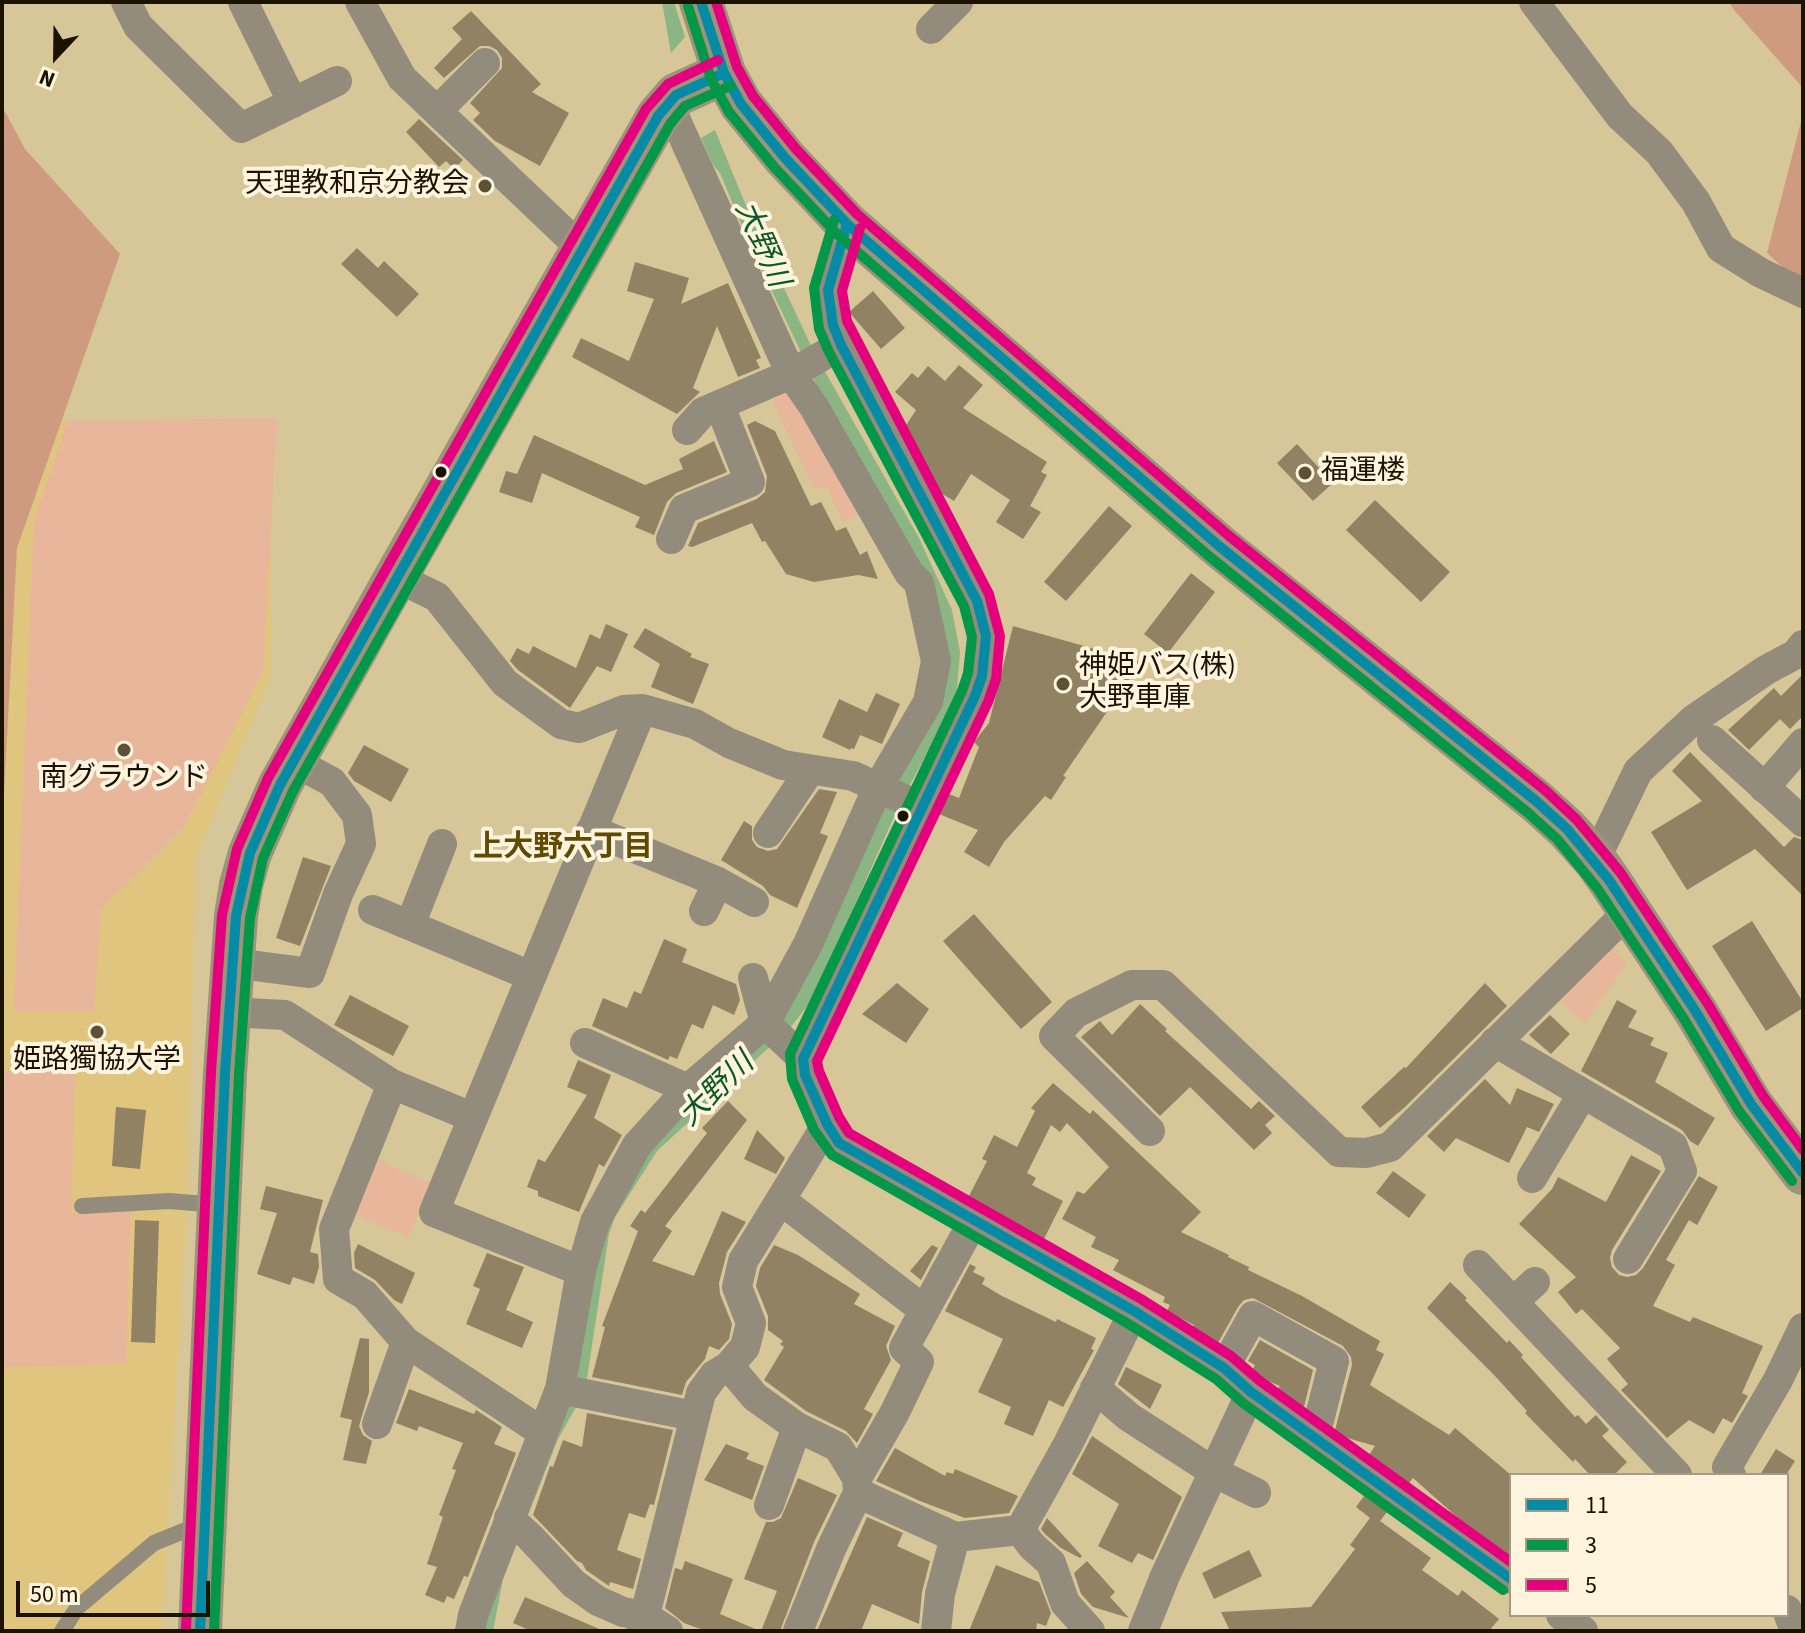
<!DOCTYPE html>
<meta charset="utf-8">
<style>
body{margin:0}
#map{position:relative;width:1805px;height:1633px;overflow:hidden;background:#d7c698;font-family:"Source Sans 3",sans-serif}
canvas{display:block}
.frame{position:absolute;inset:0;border:4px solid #1b1200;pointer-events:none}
.legend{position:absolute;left:1509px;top:1473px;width:280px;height:144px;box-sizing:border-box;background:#fff5de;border:2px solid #a49a85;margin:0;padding:10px 14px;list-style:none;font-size:24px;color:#1b1200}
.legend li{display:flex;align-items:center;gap:16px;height:40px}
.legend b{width:40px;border:2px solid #a49a85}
.north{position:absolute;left:16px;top:16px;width:80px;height:80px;-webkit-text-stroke:6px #fff5de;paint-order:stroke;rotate:202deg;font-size:22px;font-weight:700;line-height:32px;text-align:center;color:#1b1200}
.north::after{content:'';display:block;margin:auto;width:28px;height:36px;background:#1b1200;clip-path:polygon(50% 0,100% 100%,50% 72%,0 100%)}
.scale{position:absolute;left:16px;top:1581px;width:194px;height:36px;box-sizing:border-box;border:4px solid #1b1200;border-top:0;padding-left:10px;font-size:24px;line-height:28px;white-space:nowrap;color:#1b1200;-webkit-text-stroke:6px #fff5de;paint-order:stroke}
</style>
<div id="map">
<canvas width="1805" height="1633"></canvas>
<div class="frame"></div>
<ul class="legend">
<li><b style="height:10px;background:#058ba5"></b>11</li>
<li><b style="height:10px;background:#039749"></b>3</li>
<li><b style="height:10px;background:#e5007d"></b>5</li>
</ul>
<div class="north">N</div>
<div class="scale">50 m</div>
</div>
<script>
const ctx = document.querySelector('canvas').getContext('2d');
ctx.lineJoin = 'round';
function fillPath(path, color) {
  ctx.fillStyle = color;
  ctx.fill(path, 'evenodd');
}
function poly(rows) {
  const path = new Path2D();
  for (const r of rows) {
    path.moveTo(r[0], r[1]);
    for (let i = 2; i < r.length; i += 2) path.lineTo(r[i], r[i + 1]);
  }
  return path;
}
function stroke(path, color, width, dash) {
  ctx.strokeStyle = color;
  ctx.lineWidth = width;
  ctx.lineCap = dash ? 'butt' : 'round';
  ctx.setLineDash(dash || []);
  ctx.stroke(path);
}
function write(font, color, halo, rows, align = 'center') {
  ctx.font = font + ' "Source Sans 3","Noto Sans JP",sans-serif';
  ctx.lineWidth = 8;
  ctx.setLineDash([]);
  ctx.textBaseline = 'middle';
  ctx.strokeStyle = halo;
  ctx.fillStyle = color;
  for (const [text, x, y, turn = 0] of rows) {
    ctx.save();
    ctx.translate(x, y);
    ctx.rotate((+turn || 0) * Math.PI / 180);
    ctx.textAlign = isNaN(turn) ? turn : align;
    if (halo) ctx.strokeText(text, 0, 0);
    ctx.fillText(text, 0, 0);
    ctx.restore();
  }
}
fillPath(poly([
 [2,419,272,421,271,675,196,857,187,1207,162,1631,2,1631]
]), '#e0c57e');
fillPath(poly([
 [794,389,863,514,843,522,827,486,814,489,772,400],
 [277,419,263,670,183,829,101,909,94,1011,14,1012,34,520,68,420],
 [1607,940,1627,964,1585,1023,1552,994],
 [75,1071,71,1213,131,1211,126,1364,2,1367,2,1072],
 [370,1157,431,1183,408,1237,347,1211]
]), '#e7b69b');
fillPath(poly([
 [1729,2,1803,2,1803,88,1734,10],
 [2,106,25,149,120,254,17,548,2,832],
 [1803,114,1803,286,1767,253]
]), '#cf9b80');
fillPath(poly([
 [662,2,674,2,685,37,671,53],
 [715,130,751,218,814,352,919,538,952,610,960,652,957,690,942,726,901,801,813,999,789,1029,657,1151,615,1217,609,1234,585,1391,558,1439,503,1579,493,1631,481,1631,606,1212,650,1142,781,1022,805,980,878,816,946,674,819,390,750,245,720,173,713,165,701,138]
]), '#8bb582');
fillPath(poly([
 [471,11,541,84,532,92,569,113,540,166,495,141,473,120,480,113,470,103,502,68,502,58,497,50,489,46,480,46,444,78,434,68,462,39,452,28],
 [419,119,463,160,454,169,446,161,439,167,406,132],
 [357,248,378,268,384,261,419,294,397,317,341,264],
 [635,262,689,278,681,304,728,283,761,358,756,360,760,368,738,377,717,326,693,388,700,392,677,414,572,357,581,338,629,361,654,299,627,291],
 [873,291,905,328,881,349,849,312],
 [959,365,983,385,963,408,1047,462,1041,472,1047,475,1030,506,1041,512,1023,539,996,522,1010,500,971,474,954,501,939,492,905,427,916,410,895,392,912,373,918,378,928,366,945,381],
 [755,421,775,431,811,506,821,502,836,531,846,527,860,555,867,551,878,579,858,575,814,582,786,574,765,541,762,542,752,523,692,547,688,546,698,523,757,499,765,492,767,476,747,425],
 [534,435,645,485,683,469,679,459,714,441,727,472,676,493,667,502,654,535,635,527,640,517,542,473,532,503,499,492,506,471,517,474],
 [1297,444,1333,483,1313,501,1277,463],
 [1375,500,1450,572,1421,602,1346,530],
 [1109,506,1132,526,1066,601,1044,582],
 [1191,573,1215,592,1168,653,1144,634],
 [606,624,628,634,611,672,597,666,570,708,518,670,510,661,517,648,529,654,533,646,576,668,590,634,600,639],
 [1013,626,1141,662,1063,776,1066,777,1051,800,1045,796,1004,842,989,867,964,852,978,830,939,814,949,794,959,798,979,747,974,742,989,723],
 [645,628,692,654,690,657,709,664,693,704,651,687,660,664,633,647],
 [1803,674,1803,716,1790,729,1780,719,1749,750,1728,730,1774,688,1781,696],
 [876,693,900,704,882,744,860,735,854,749,851,748,850,750,822,737,839,699,867,712],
 [364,745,409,769,391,802,354,781,348,773],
 [1690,752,1784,847,1794,837,1803,840,1803,896,1755,849,1687,890,1651,832,1702,801,1672,771],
 [819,789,837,792,820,833,828,836,797,908,770,895,763,886,721,860,744,821,752,826,752,840,757,847,768,851,777,849],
 [303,857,331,866,300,946,276,938],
 [974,914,1052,1002,1021,1029,943,941],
 [1752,921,1803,1002,1803,1008,1766,1031,1712,946],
 [664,939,687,949,682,962,736,984,740,1000,734,1015,713,1005,703,1029,692,1024,677,1059,670,1056,668,1060,592,1026,603,998,627,1008,634,991,641,994],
 [897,983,929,1009,906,1043,862,1014],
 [1485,983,1507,1006,1404,1108,1380,1128,1361,1107,1404,1067,1406,1068],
 [350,995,409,1026,393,1056,334,1025],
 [1617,1000,1637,1011,1628,1027,1654,1038,1650,1045,1668,1053,1655,1082,1715,1118,1698,1146,1690,1141,1682,1130,1581,1071],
 [1140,1004,1167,1029,1165,1031,1251,1109,1259,1101,1275,1116,1265,1125,1272,1133,1254,1150,1190,1087,1160,1116,1081,1037,1100,1021,1112,1035],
 [1550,1015,1570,1034,1551,1054,1529,1035],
 [578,1060,611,1075,594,1118,622,1135,604,1167,599,1164,579,1212,538,1196,538,1191,527,1187,538,1159,545,1162,587,1095,567,1087],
 [1485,1079,1510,1105,1517,1088,1554,1104,1539,1132,1527,1127,1509,1163,1456,1138,1444,1152,1427,1136],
 [1053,1083,1090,1114,1093,1110,1201,1212,1181,1232,1229,1255,1228,1257,1249,1267,1248,1270,1302,1296,1380,1341,1376,1350,1384,1354,1370,1385,1449,1435,1455,1428,1511,1475,1511,1557,1466,1525,1413,1478,1409,1483,1369,1455,1375,1446,1344,1437,1335,1430,1352,1365,1351,1357,1343,1346,1253,1298,1244,1300,1238,1307,1218,1343,1193,1327,1194,1325,1167,1311,1170,1305,1163,1302,1165,1297,1113,1270,1119,1260,1091,1247,1096,1237,1062,1219,1077,1191,1084,1194,1109,1167,1067,1123,1060,1132,1051,1125,1027,1173,1036,1178,1032,1185,1063,1201,1044,1239,969,1196,987,1161,982,1159,994,1135,1017,1147,1035,1111,1031,1108],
 [728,1101,747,1120,665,1226,672,1231,652,1261,694,1276,722,1211,746,1222,727,1252,719,1283,720,1294,732,1324,729,1339,719,1350,709,1346,705,1359,686,1382,682,1395,592,1377,605,1327,602,1326,638,1231,630,1226,641,1210,645,1213,707,1133,702,1128],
 [116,1107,146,1110,140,1169,112,1166],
 [757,1130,785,1158,776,1174,744,1159],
 [1631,1155,1661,1171,1612,1250,1610,1258,1612,1267,1619,1275,1627,1277,1636,1275,1643,1268,1699,1176,1718,1187,1697,1225,1689,1220,1666,1260,1675,1265,1653,1306,1690,1322,1693,1317,1763,1346,1742,1393,1748,1396,1732,1423,1723,1418,1714,1434,1689,1420,1667,1438,1621,1390,1628,1384,1607,1359,1620,1348,1582,1309,1576,1314,1558,1292,1576,1277,1519,1224,1552,1189,1558,1177,1606,1202],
 [1393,1171,1426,1195,1409,1218,1376,1193],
 [266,1186,323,1200,310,1252,318,1254,319,1267,314,1284,293,1277,290,1285,257,1274,277,1213,260,1209],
 [135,1220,159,1221,155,1343,131,1342],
 [358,1244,415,1273,402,1304,394,1300,375,1280,355,1268,354,1253],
 [774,1245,798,1255,860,1294,854,1304,895,1326,886,1346,891,1360,864,1409,873,1414,857,1443,846,1431,806,1411,764,1380,784,1347,780,1344,783,1341,768,1330,768,1316,756,1286,760,1268],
 [932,1245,938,1248,921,1280,910,1271],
 [487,1253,524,1267,506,1310,533,1322,522,1348,466,1324,480,1289,473,1286],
 [970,1264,976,1267,973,1272,985,1278,982,1284,1002,1296,1056,1322,1057,1319,1096,1338,1091,1349,1094,1350,1063,1407,1049,1400,1033,1436,1004,1424,1011,1407,978,1392,1003,1339,945,1311],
 [1450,1282,1467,1298,1465,1300,1507,1343,1509,1340,1523,1355,1521,1357,1575,1417,1578,1415,1586,1424,1596,1415,1609,1430,1602,1436,1627,1462,1614,1475,1590,1475,1575,1459,1573,1462,1525,1413,1527,1411,1495,1376,1427,1308],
 [360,1338,369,1339,369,1392,359,1426,363,1435,372,1441,366,1464,343,1460,352,1420,340,1417],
 [1260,1340,1313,1370,1304,1407,1278,1389,1280,1386,1263,1379,1253,1369,1255,1365,1248,1361],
 [1126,1367,1162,1385,1150,1409,1118,1384],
 [409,1389,474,1414,476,1410,502,1427,494,1444,516,1453,468,1577,464,1576,454,1599,447,1596,444,1603,425,1595,437,1567,427,1564,443,1517,439,1515,456,1470,452,1469,463,1443,419,1426,417,1431,396,1423],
 [587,1413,673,1430,654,1505,650,1504,645,1518,629,1513,617,1550,641,1559,633,1589,610,1582,609,1586,586,1570,582,1563,577,1561,533,1515,550,1466,553,1467,563,1440,582,1447],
 [1092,1436,1182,1497,1153,1560,1138,1553,1132,1563,1098,1546,1119,1504,1072,1474],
 [726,1444,749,1453,746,1459,764,1466,752,1500,704,1480],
 [895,1448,945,1476,947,1472,953,1474,955,1469,1018,1496,1009,1513,965,1518,920,1501,876,1481],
 [1776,1449,1795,1461,1786,1475,1760,1475],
 [798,1478,837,1495,814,1542,780,1631,761,1631,777,1591,744,1579,766,1522,773,1522,781,1518],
 [1364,1496,1387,1512,1380,1521,1431,1558,1422,1570,1458,1596,1462,1590,1499,1619,1489,1631,1230,1631,1221,1612,1311,1607,1355,1549,1350,1545,1370,1518,1356,1507],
 [867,1517,903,1533,897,1546,930,1561,922,1592,919,1624,872,1604,861,1631,817,1631],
 [1047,1518,1082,1556,1080,1558,1061,1548,1045,1534,1041,1529],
 [1249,1550,1262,1576,1214,1599,1202,1573],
 [685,1561,733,1579,720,1614,760,1631,706,1631,684,1623,665,1608,675,1568,682,1570],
 [1087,1561,1115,1592,1110,1597,1129,1618,1093,1607,1081,1594,1074,1573],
 [996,1565,1039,1582,1051,1613,1046,1626,1037,1623,1036,1631,969,1631],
 [525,1597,604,1631,531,1631,513,1623]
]), '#918263');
stroke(poly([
 [82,1206,169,1201,218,1205],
 [62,1631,77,1608,154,1543,201,1524]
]), '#938c7c', 16);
stroke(poly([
 [126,2,138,26,241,128,337,81],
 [243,2,293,103],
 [360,2,402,78,582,249],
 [1534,2,1620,116,1659,152,1696,202,1721,248,1761,273,1803,293],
 [931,29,958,2],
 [437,111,485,63],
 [847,224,828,290,833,325,841,345,977,601,986,636,982,676,975,696,803,1059,805,1075,827,1124,839,1143,1134,1311,1224,1368,1251,1392,1511,1579],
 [687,430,703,412,791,374,841,345],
 [671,539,684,509,750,482,720,406],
 [396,577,437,597,505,683,561,724,579,728,624,710,642,709,695,724,729,743,783,765,853,776,921,807],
 [1712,740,1803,822],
 [1764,788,1803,743],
 [591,830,718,882,754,902],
 [768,833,810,770],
 [1595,860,1638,771,1693,720,1766,670,1796,654,1803,645],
 [373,910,531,976],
 [704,911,718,882],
 [410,925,442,844],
 [233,963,310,973,338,894,361,844,357,815,332,782,293,761],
 [753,978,765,1023,803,1059],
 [229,1012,285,1015,392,1084,472,1117],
 [1495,1042,1673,1146,1682,1171,1628,1259],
 [585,1043,688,1089],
 [392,1084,334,1229,338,1279,365,1295,406,1342,542,1432],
 [1150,1131,1054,1036,1076,1013,1132,985,1163,985,1339,1152,1366,1153,1390,1147,1630,910],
 [1532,1178,1582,1095],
 [782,1201,924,1310],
 [1478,1265,1677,1475],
 [581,1271,434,1212,642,709],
 [1513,1302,1535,1282],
 [729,1366,755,1397,797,1427,838,1447,857,1478,858,1493,955,1537,1020,1530,1032,1546,1051,1563,1065,1603,1090,1631],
 [1224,1368,1253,1316,1334,1361,1315,1436],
 [1095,1388,1129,1417,1214,1472,1256,1493],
 [560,1389,694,1416],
 [377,1424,406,1342],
 [1731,1475,1727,1467,1778,1380,1803,1328],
 [857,1478,895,1412,919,1362,904,1348,974,1220],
 [769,1505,797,1427],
 [509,1518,530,1537,574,1584,598,1601,623,1612,645,1616,668,1631],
 [1020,1530,1068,1444,1134,1311],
 [1787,1610,1795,1631],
 [1561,1615,1583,1631],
 [470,1631,473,1615,560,1389,581,1271,595,1222,637,1145,688,1089,765,1023,808,944,878,787,928,702,936,661,919,583,909,573,814,407,791,374,668,103],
 [641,1631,701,1393,714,1375,729,1366,745,1347,751,1323,737,1287,743,1261,827,1124],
 [798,1631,831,1549,858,1493],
 [936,1631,940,1594,955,1537],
 [1143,1631,1165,1576,1251,1392]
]), '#938c7c', 30);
stroke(poly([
 [701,2,724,73,741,104,785,158,847,224,1219,546,1536,801,1567,829,1595,860,1609,880,1696,1012,1751,1104,1803,1173],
 [200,1631,225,1073,236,916,241,885,250,853,280,785,396,577,658,116,676,95,724,73]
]), '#9c9379', 44);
stroke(poly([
 [701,2,724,73,741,104,785,158,847,224,1219,546,1536,801,1567,829,1609,880,1696,1012,1751,1104,1803,1173],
 [847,224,828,290,833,325,841,345,977,601,986,636,982,676,975,696,803,1059,805,1075,827,1124,839,1143,1134,1311,1224,1368,1251,1392,1511,1579],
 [200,1631,225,1073,236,916,250,853,280,785,658,116,676,95,724,73]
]), '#058ba5', 10);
stroke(poly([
 [688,6,711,79,729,112,775,168,838,235,1210,557,1527,812,1557,839,1597,888,1684,1019,1739,1111,1792,1181],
 [834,220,814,288,819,329,829,352,964,606,972,637,968,673,962,691,790,1054,792,1079,814,1130,832,1155,1127,1323,1216,1379,1243,1403,1503,1590],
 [214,1631,239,1074,250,918,263,858,293,791,670,124,685,106,730,86]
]), '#039749', 10);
stroke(poly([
 [716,2,737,67,753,96,796,149,857,214,1228,535,1545,790,1577,820,1620,872,1708,1004,1763,1096,1803,1150],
 [860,228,842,291,847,321,989,594,1000,636,996,679,988,702,817,1061,819,1071,839,1117,849,1133,1141,1299,1231,1356,1260,1381,1511,1562],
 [186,1630,211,1072,222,915,237,849,268,778,646,109,668,84,718,60]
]), '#e5007d', 10);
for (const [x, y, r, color] of [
 [485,186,8,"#5d5135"],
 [441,472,7,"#1b1200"],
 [1305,473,8,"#5d5135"],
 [1063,684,8,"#5d5135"],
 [124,750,8,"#5d5135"],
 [903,816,7,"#1b1200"],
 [97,1032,8,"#5d5135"]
]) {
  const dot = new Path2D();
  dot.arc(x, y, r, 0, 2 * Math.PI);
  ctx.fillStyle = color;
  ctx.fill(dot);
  stroke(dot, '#fff5de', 3);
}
write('28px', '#1b1200', '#fff5de', [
 ["天理教和京分教会",469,186,"right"],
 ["福運楼",1321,473],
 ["神姫バス(株)",1079,668],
 ["大野車庫",1079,700],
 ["南グラウンド",124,780,"center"],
 ["姫路獨協大学",97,1062,"center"]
], 'left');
write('italic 30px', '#0c5826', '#fff5de', [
 ["大野川",760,245,66],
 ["大野川",718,1091,-44]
]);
write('bold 30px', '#614b00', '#fff5de', [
 ["上大野六丁目",563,849]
]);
</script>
